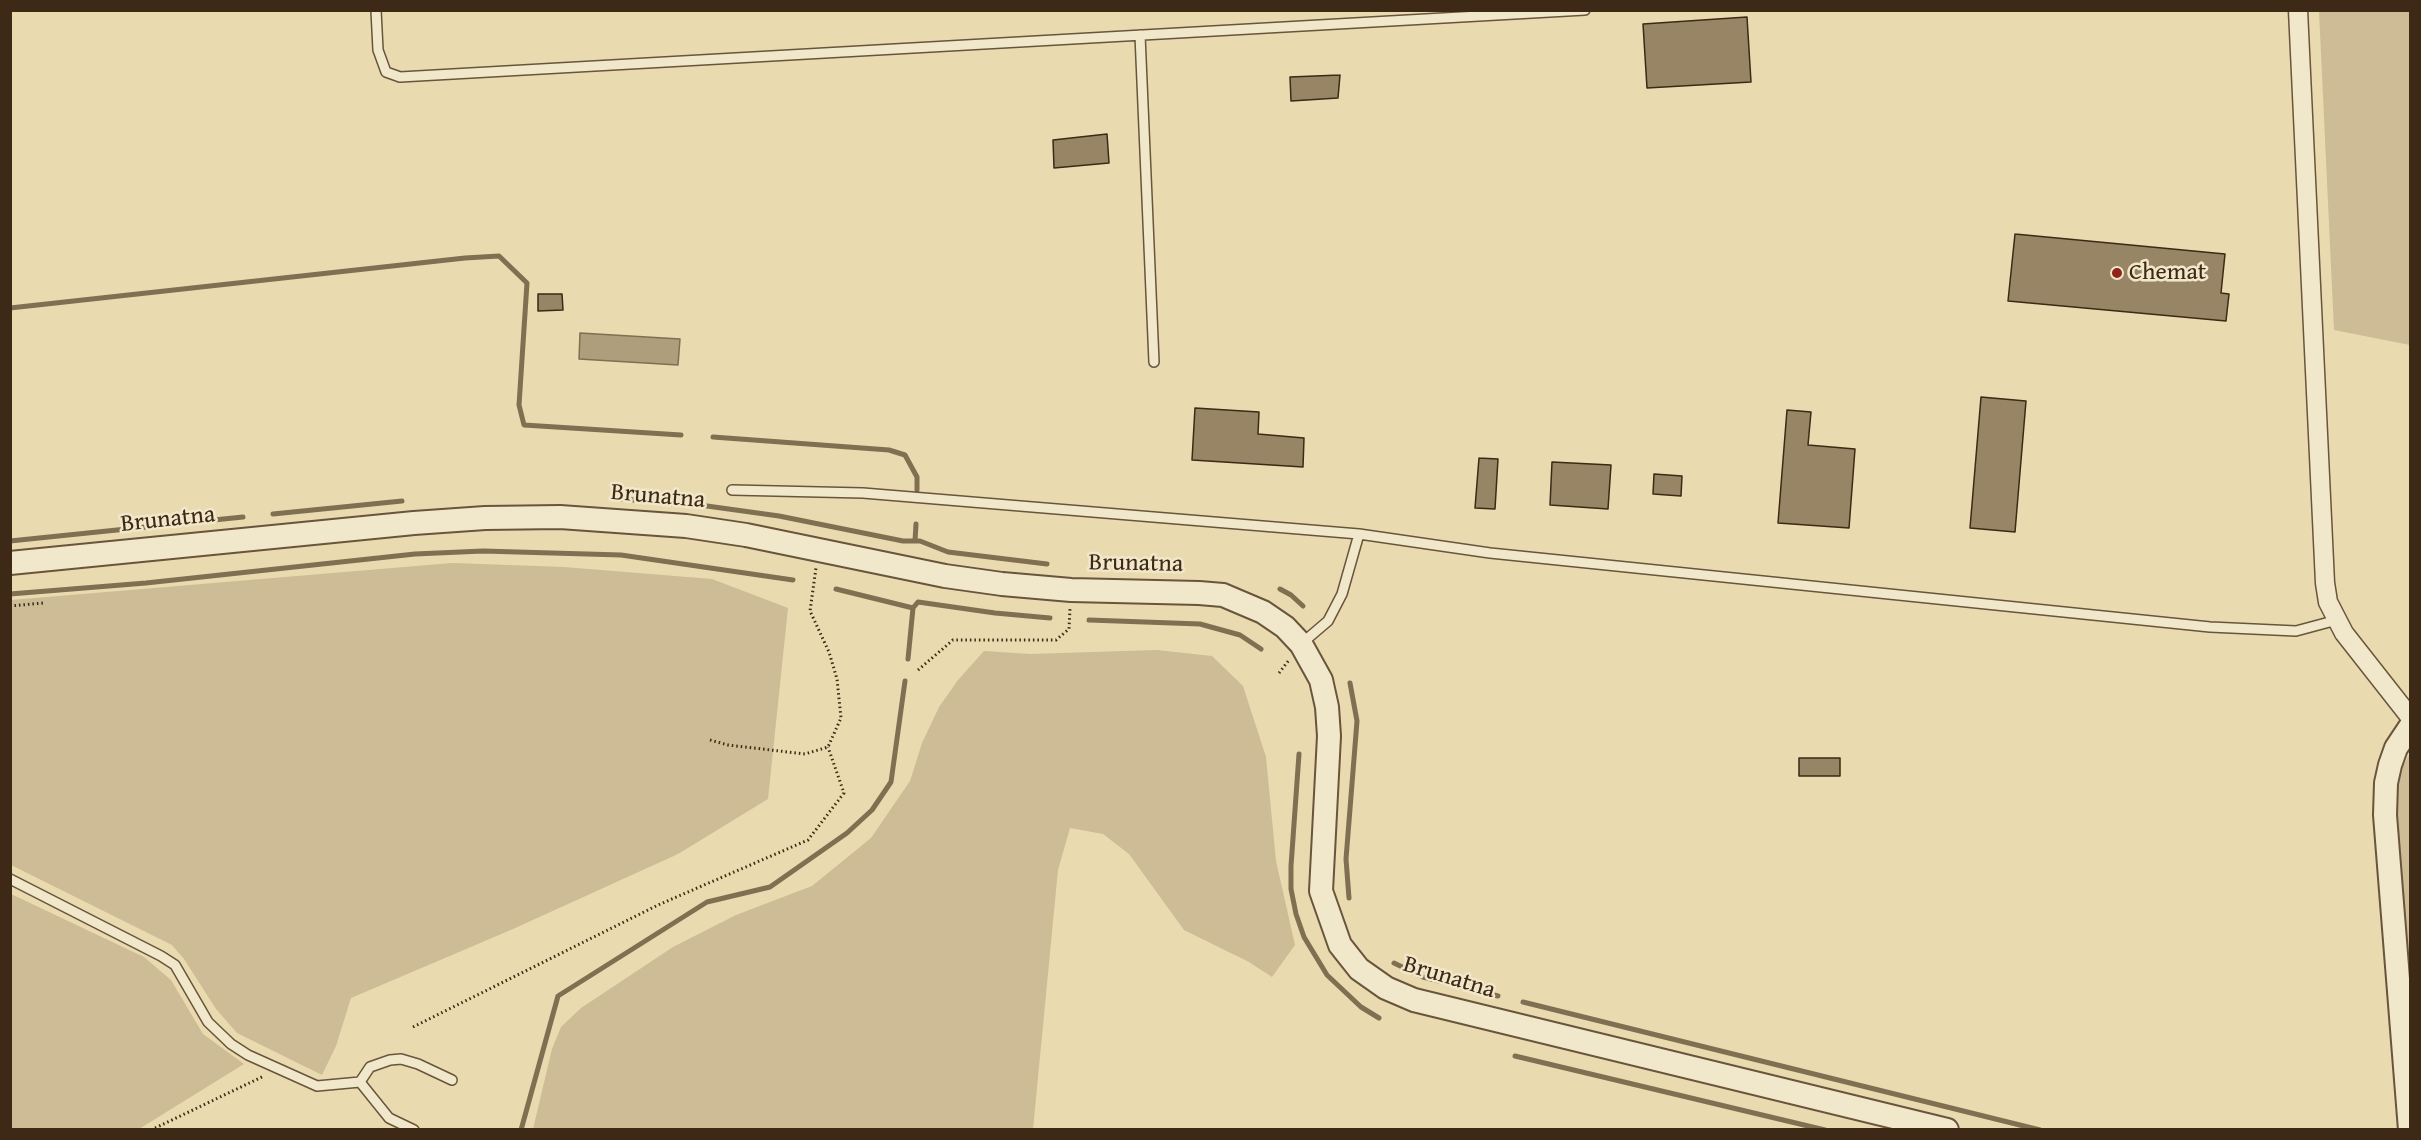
<!DOCTYPE html>
<style>
body{margin:0}
#map{position:relative;width:2421px;height:1140px;overflow:hidden;background:#eadaaf;font-family:"Gentium Book Plus",serif}
canvas{display:block}
.frame{position:absolute;inset:0;border:12px solid #3d2915;pointer-events:none}
</style>
<div id="map">
<canvas width="2421" height="1140"></canvas>
<div class="frame"></div>
</div>
<script>
const ctx = document.querySelector('canvas').getContext('2d');
ctx.lineJoin = 'round';
function fillPath(path, color) {
  ctx.fillStyle = color;
  ctx.fill(path, 'evenodd');
}
function poly(rows) {
  const path = new Path2D();
  for (const r of rows) {
    path.moveTo(r[0], r[1]);
    for (let i = 2; i < r.length; i += 2) path.lineTo(r[i], r[i + 1]);
  }
  return path;
}
function stroke(path, color, width, dash) {
  ctx.strokeStyle = color;
  ctx.lineWidth = width;
  ctx.lineCap = dash ? 'butt' : 'round';
  ctx.setLineDash(dash || []);
  ctx.stroke(path);
}
function write(font, color, halo, rows, align = 'center') {
  ctx.font = font + ' "Gentium Book Plus",serif';
  ctx.lineWidth = 5;
  ctx.setLineDash([]);
  ctx.textBaseline = 'middle';
  ctx.strokeStyle = halo;
  ctx.fillStyle = color;
  for (const [text, x, y, turn = 0] of rows) {
    ctx.save();
    ctx.translate(x, y);
    ctx.rotate((+turn || 0) * Math.PI / 180);
    ctx.textAlign = isNaN(turn) ? turn : align;
    if (halo) ctx.strokeText(text, 0, 0);
    ctx.fillText(text, 0, 0);
    ctx.restore();
  }
}
fillPath(poly([
 [2319,11,2410,11,2410,345,2334,330],
 [452,563,564,567,712,579,788,608,768,799,678,854,513,929,351,998,336,1046,322,1075,237,1033,216,1009,184,959,172,945,11,865,11,600],
 [1157,650,1212,656,1243,686,1266,757,1276,861,1295,945,1272,977,1249,962,1184,930,1129,854,1103,834,1070,828,1058,870,1033,1129,533,1129,552,1049,561,1027,581,1008,673,947,736,915,812,886,871,838,910,781,922,743,939,707,958,680,984,651,1030,654],
 [2410,753,2410,999,2396,842,2398,790,2401,770],
 [11,894,144,957,171,980,203,1034,244,1064,139,1129,11,1129]
]), '#cdbc95');
const water = poly([
 [580,333,680,339,678,365,579,359,580,333]
]);
fillPath(water, '#af9e7b');
stroke(water, '#816f52', 1.5);
stroke(poly([
 [10,308,465,258,499,256,527,283,519,405,524,425,681,435],
 [713,437,889,450,905,455,917,477,917,490],
 [622,499,672,503],
 [707,506,779,516,903,541,920,541,948,552,1047,564],
 [273,514,402,501],
 [10,541,243,517],
 [915,541,916,524],
 [836,589,913,608],
 [1280,589,1291,595,1303,606],
 [10,594,146,583,415,554,483,551,621,555,793,580],
 [1089,620,1200,624,1240,635,1261,649],
 [908,659,913,608,918,602,995,613,1050,618],
 [1299,754,1291,866,1291,889,1296,914,1304,937,1327,975,1361,1007,1379,1018],
 [1349,898,1346,859,1357,721,1350,683],
 [1394,963,1423,977,1498,996],
 [1523,1002,2040,1130],
 [1515,1056,1825,1130],
 [521,1130,558,996,707,902,770,887,847,833,872,810,891,782,905,681]
]), '#816f52', 5);
const building = poly([
 [1747,17,1751,82,1647,88,1643,24,1747,17],
 [1340,75,1338,98,1291,101,1290,77,1340,75],
 [1107,134,1109,163,1054,168,1053,140,1107,134],
 [2015,234,2225,254,2221,293,2229,294,2226,321,2008,301,2015,234],
 [538,294,562,294,563,310,538,311,538,294],
 [1981,397,2026,401,2015,532,1970,528,1981,397],
 [1195,408,1259,412,1258,434,1304,438,1303,467,1192,460,1195,408],
 [1787,410,1811,412,1808,445,1855,449,1849,528,1778,523,1787,410],
 [1479,458,1498,459,1495,509,1475,508,1479,458],
 [1552,462,1611,465,1608,509,1550,505,1552,462],
 [1654,474,1682,476,1681,496,1653,494,1654,474],
 [1799,758,1840,758,1840,776,1799,776,1799,758]
]);
fillPath(building, '#978565');
stroke(building, '#3d2915', 1.5);
const service = poly([
 [376,10,378,50,386,72,400,77,1585,10],
 [1140,35,1154,362],
 [732,490,863,493,1359,534,1490,553,2210,627,2296,631,2337,620],
 [1301,644,1328,621,1342,594,1359,534],
 [10,879,161,956,175,965,208,1022,231,1044,248,1055,317,1086,360,1082],
 [360,1082,370,1067,390,1060,401,1059,418,1064,452,1080],
 [360,1082,389,1118,414,1130]
]);
const minor = poly([
 [2298,10,2325,583,2328,602,2344,633,2410,717]
]);
const tertiary = poly([
 [10,563,414,523,485,518,560,517,686,526,746,535,945,576,1002,584,1071,590,1199,593,1223,595,1263,612,1285,627,1301,644,1321,680,1327,707,1329,736,1321,891,1340,945,1359,969,1386,988,1414,1000,1947,1130],
 [2410,1130,2385,815,2386,783,2390,765,2396,748,2410,727]
]);
stroke(service, '#68553c', 12);
stroke(minor, '#68553c', 21);
stroke(tertiary, '#68553c', 26);
stroke(poly([
 [10,606,43,603],
 [918,670,953,640,1056,640,1069,629,1070,608],
 [1279,673,1289,660],
 [710,740,728,745,805,754,828,747,841,718,837,679,829,652,810,611,816,568],
 [413,1027,658,905,808,840,844,793,828,747],
 [151,1130,264,1076]
]), '#3d2915', 3, [1.5, 3]);
stroke(service, '#f1e7cb', 9);
stroke(minor, '#f1e7cb', 18);
stroke(tertiary, '#f1e7cb', 22);
for (const [x, y, r, color] of [
 [2117,273,6,"#8f2418"]
]) {
  const dot = new Path2D();
  dot.arc(x, y, r, 0, 2 * Math.PI);
  ctx.fillStyle = color;
  ctx.fill(dot);
  stroke(dot, '#f1e7cb', 2);
}
write('24px', '#3d2915', '#f1e7cb', [
 ["Chemat",2129,273]
], 'left');
write('24px', '#3d2915', '#f1e7cb', [
 ["Brunatna",658,497,5],
 ["Brunatna",168,520,-6],
 ["Brunatna",1136,564,1],
 ["Brunatna",1449,978,17]
]);
</script>
